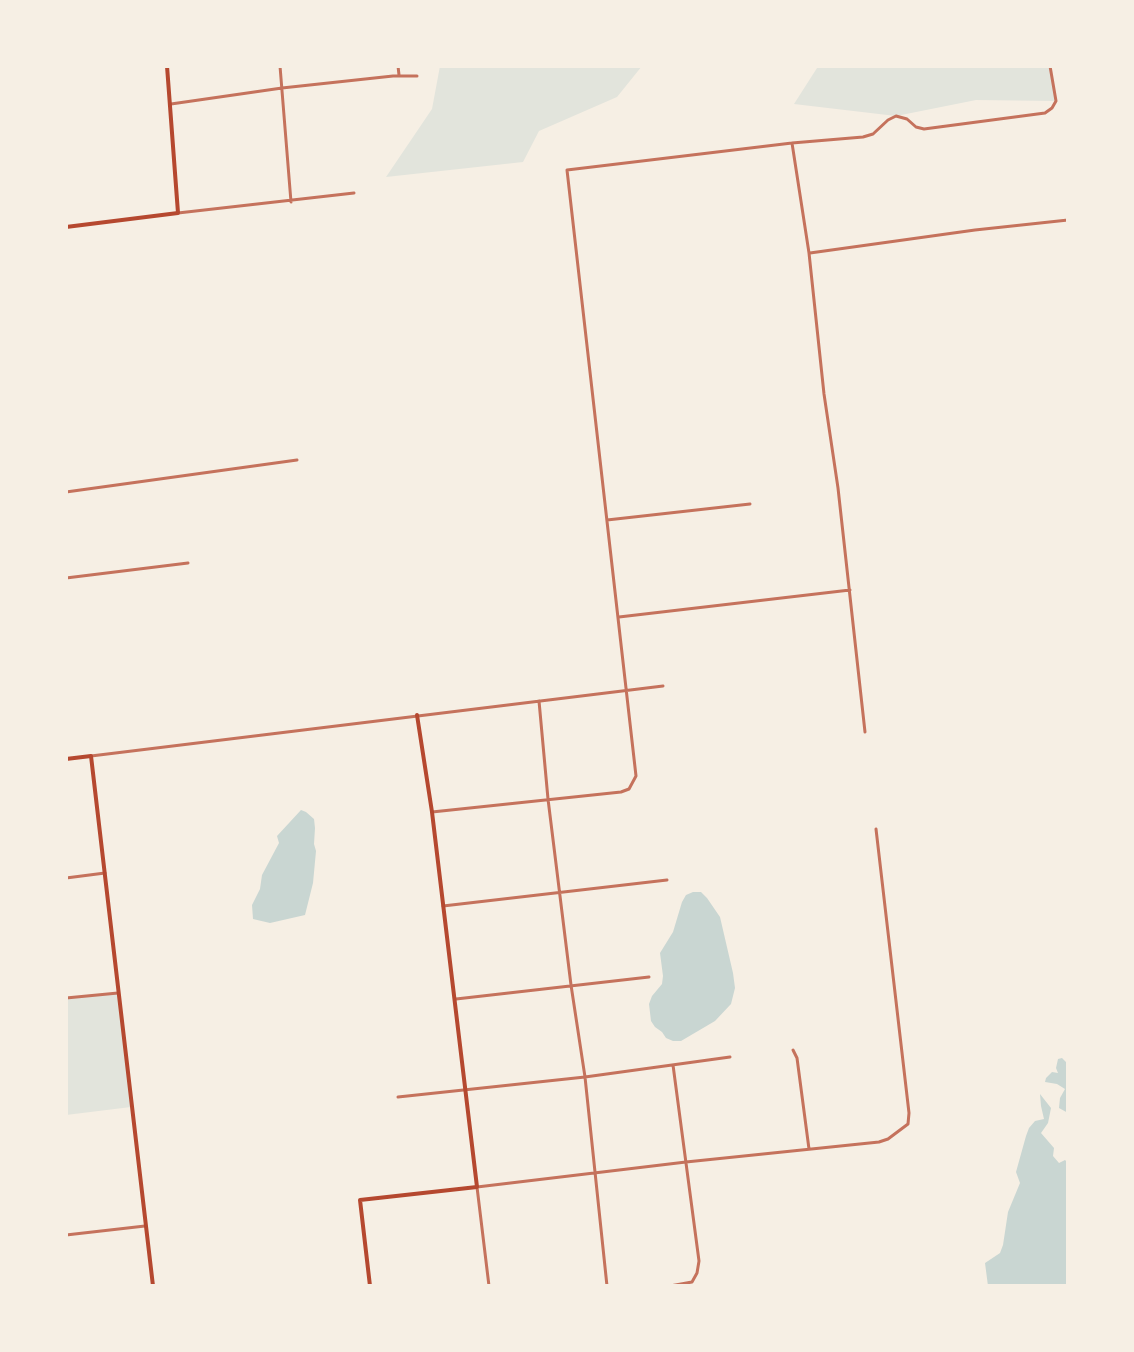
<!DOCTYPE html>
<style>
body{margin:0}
#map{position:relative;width:1134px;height:1352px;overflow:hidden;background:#f6efe4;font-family:"Work Sans",sans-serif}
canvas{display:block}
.frame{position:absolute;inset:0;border:68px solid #f6efe4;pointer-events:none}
</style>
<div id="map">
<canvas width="1134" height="1352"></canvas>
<div class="frame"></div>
</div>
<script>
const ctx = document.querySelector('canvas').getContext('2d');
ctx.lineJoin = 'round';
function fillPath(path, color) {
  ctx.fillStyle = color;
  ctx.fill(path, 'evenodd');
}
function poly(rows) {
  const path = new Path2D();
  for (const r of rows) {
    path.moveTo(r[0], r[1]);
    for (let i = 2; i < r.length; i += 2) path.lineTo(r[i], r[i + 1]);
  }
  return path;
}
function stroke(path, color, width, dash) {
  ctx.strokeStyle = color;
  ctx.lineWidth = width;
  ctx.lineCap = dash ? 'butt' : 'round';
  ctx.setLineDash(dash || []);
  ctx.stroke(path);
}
fillPath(poly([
 [440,66,642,66,617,97,539,131,523,162,386,177,432,109],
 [816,66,1050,66,1056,101,976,100,896,116,794,104,817,68],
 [118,993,131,1107,66,1115,66,998]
]), '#e2e4dc');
fillPath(poly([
 [301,810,306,812,314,819,315,828,314,844,316,851,313,883,305,915,270,923,253,919,252,905,260,889,262,875,279,843,277,836],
 [693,892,701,892,707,898,720,917,733,973,735,988,731,1004,715,1021,681,1041,673,1041,666,1038,662,1032,655,1027,651,1021,649,1004,652,996,662,984,663,976,660,953,673,932,682,902,686,895],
 [1062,1058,1068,1064,1068,1113,1059,1108,1060,1098,1065,1089,1057,1084,1045,1082,1046,1078,1052,1072,1058,1073,1056,1068,1058,1059],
 [1040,1094,1051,1108,1048,1123,1041,1133,1054,1148,1053,1156,1059,1163,1065,1160,1068,1163,1068,1286,988,1286,985,1263,1000,1253,1003,1245,1008,1212,1020,1183,1016,1172,1026,1136,1029,1128,1035,1121,1044,1119,1041,1106]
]), '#c9d6d2');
stroke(poly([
 [280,66,291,202],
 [398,66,399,75],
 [171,104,282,88,393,76,417,76],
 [792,143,809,253,824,394,838,488,865,732],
 [178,213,354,193],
 [810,253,975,230,1068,220],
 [66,492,297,460],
 [607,520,750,504],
 [66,578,188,563],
 [619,617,850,590],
 [539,701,548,799,571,985,585,1077,607,1286],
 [91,756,663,686],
 [432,812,621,792,629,789,636,776,567,170,792,143,863,137,873,134,888,120,896,116,907,119,916,127,924,129,1045,113,1052,108,1056,101,1050,66],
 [66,878,105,873],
 [443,906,667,880],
 [66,998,118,993],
 [456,999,649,977],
 [793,1050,797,1058,809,1149],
 [398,1097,585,1077,730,1057],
 [66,1235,145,1226],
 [489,1286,477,1187,686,1162,879,1142,888,1139,908,1124,909,1113,876,829],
 [670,1286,692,1282,697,1273,699,1261,673,1065]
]), '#c5725c', 3);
stroke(poly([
 [66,227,178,213,167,66],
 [66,759,91,756,153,1286],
 [370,1286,360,1200,477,1187,432,812,417,715]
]), '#b5482f', 4);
</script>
